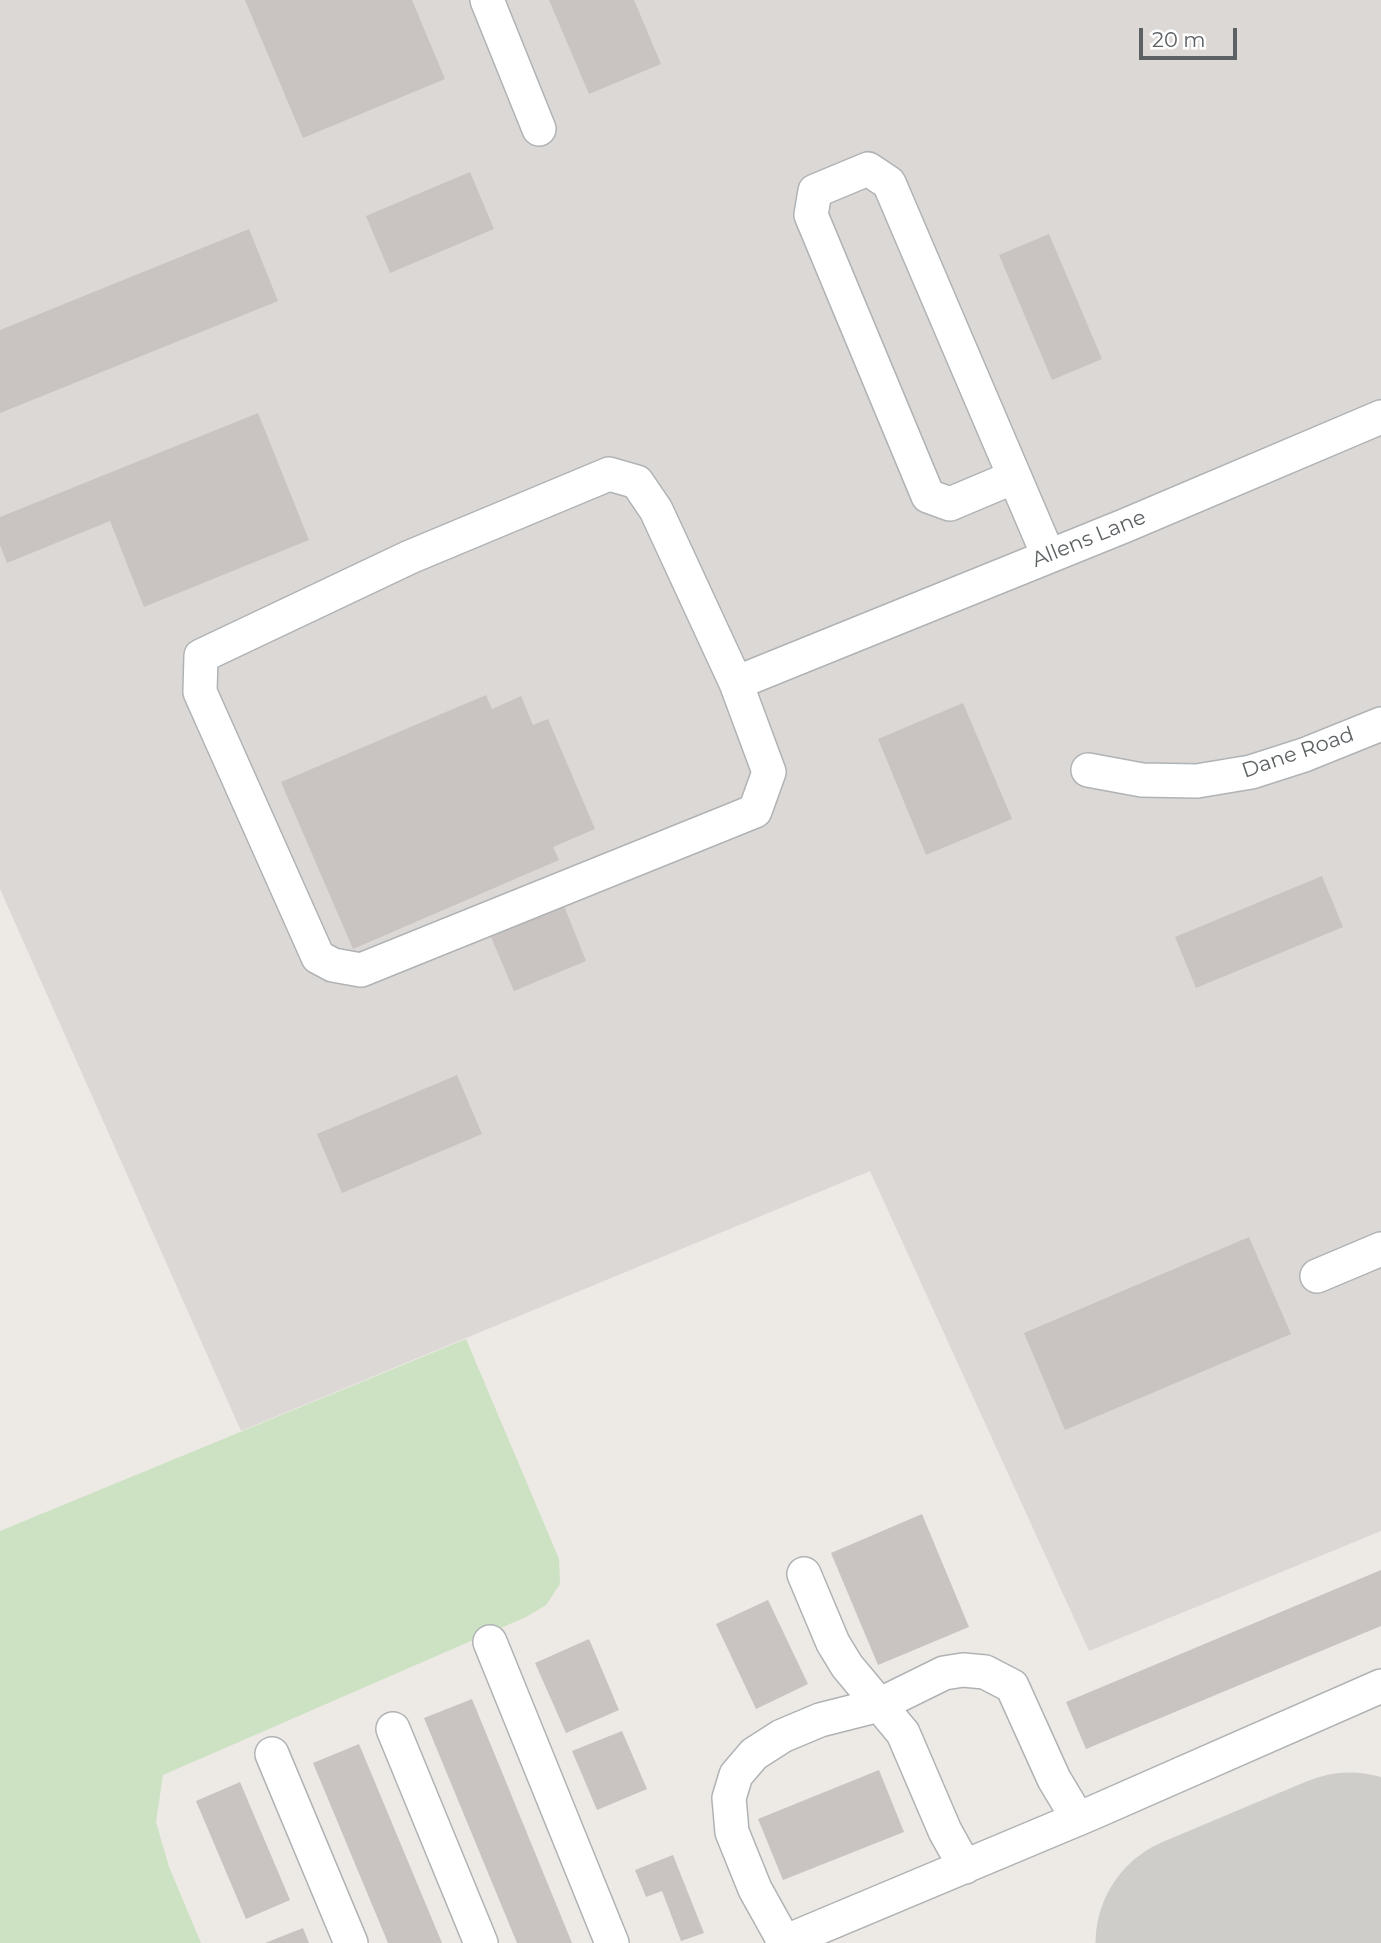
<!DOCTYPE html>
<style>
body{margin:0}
#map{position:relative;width:1381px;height:1943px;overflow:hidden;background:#ede9e4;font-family:Montserrat,sans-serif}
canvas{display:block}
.scale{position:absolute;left:1139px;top:28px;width:98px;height:32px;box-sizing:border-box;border:4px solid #5c6163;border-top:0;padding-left:9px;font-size:21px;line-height:24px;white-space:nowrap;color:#5c6163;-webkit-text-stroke:5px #fff;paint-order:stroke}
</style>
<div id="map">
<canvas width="1381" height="1943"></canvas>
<div class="scale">20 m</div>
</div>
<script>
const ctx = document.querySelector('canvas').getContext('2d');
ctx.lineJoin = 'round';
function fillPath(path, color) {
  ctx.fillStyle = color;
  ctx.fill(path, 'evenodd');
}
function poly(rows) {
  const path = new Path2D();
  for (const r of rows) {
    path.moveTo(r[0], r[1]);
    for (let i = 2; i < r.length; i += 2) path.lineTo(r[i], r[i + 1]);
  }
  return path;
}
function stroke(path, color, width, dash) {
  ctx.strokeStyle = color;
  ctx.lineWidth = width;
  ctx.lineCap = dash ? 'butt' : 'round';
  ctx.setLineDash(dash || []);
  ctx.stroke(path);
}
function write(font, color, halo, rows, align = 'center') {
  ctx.font = font + ' Montserrat,sans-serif';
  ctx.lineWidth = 6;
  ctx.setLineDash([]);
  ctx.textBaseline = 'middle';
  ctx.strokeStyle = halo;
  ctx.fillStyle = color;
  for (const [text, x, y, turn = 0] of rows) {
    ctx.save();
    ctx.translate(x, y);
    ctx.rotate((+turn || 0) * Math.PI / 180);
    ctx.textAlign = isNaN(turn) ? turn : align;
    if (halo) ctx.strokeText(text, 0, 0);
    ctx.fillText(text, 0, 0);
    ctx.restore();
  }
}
fillPath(poly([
 [0,0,1381,0,1381,1531,1089,1651,870,1171,241,1431,0,889]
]), '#dcd8d6');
fillPath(poly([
 [466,1339,559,1559,560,1584,546,1605,526,1617,163,1775,156,1822,169,1867,201,1943,0,1943,0,1531]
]), '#cce2c3');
stroke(poly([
 [1205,1943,1350,1882]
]), '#cecdca', 219);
fillPath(poly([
 [245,0,412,0,445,79,303,138],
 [549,0,634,0,661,64,589,94],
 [470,172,494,229,390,273,366,216],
 [249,229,278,301,0,413,0,330],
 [1049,234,1102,359,1052,380,999,255],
 [258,413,309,540,144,607,110,521,7,563,0,545,0,517],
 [486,695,492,709,521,696,533,725,548,719,595,829,553,847,559,860,353,949,281,782],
 [963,703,1012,819,926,855,878,739],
 [1322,876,1343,927,1196,988,1175,937],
 [564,906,586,961,514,991,491,937],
 [457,1075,482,1134,342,1193,317,1134],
 [1249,1237,1291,1334,1065,1430,1024,1333],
 [922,1514,969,1627,878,1665,831,1553],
 [1381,1570,1381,1626,1086,1749,1066,1702],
 [768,1600,808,1684,756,1709,716,1624],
 [589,1639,619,1710,566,1733,535,1663],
 [472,1699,572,1943,517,1943,424,1718],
 [622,1731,647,1789,597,1810,572,1751],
 [359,1744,442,1943,388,1943,313,1763],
 [879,1770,904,1832,783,1880,758,1819],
 [240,1782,290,1900,246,1919,196,1801],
 [673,1855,704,1933,681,1941,662,1891,646,1897,635,1870],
 [303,1928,309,1943,265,1943]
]), '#c9c4c1');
const minor = poly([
 [487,0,539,129],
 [1014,477,950,504,928,496,811,215,815,191,868,169,889,183,1048,555],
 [736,683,769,772,755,811,361,970,333,965,318,957,200,692,201,656,410,557,609,474,637,482,656,510,736,683,1124,526,1381,417],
 [1088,770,1142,780,1197,781,1251,772,1304,755,1381,724],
 [1317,1276,1381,1249],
 [804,1574,833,1643,847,1666,903,1733,945,1831,965,1867],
 [490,1642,612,1943],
 [393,1729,481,1943],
 [272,1754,351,1943],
 [782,1943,1092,1813,1381,1686],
 [785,1943,755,1889,732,1832,729,1798,736,1775,754,1754,782,1736,820,1720,879,1705,944,1673,963,1670,985,1672,1012,1686,1054,1779,1078,1819]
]);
stroke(minor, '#b0b3b5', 36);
stroke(minor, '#fff', 33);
write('21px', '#5c6163', '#fff', [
 ["Allens Lane",1089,539,-22],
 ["Dane Road",1298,753,-19]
]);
</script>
